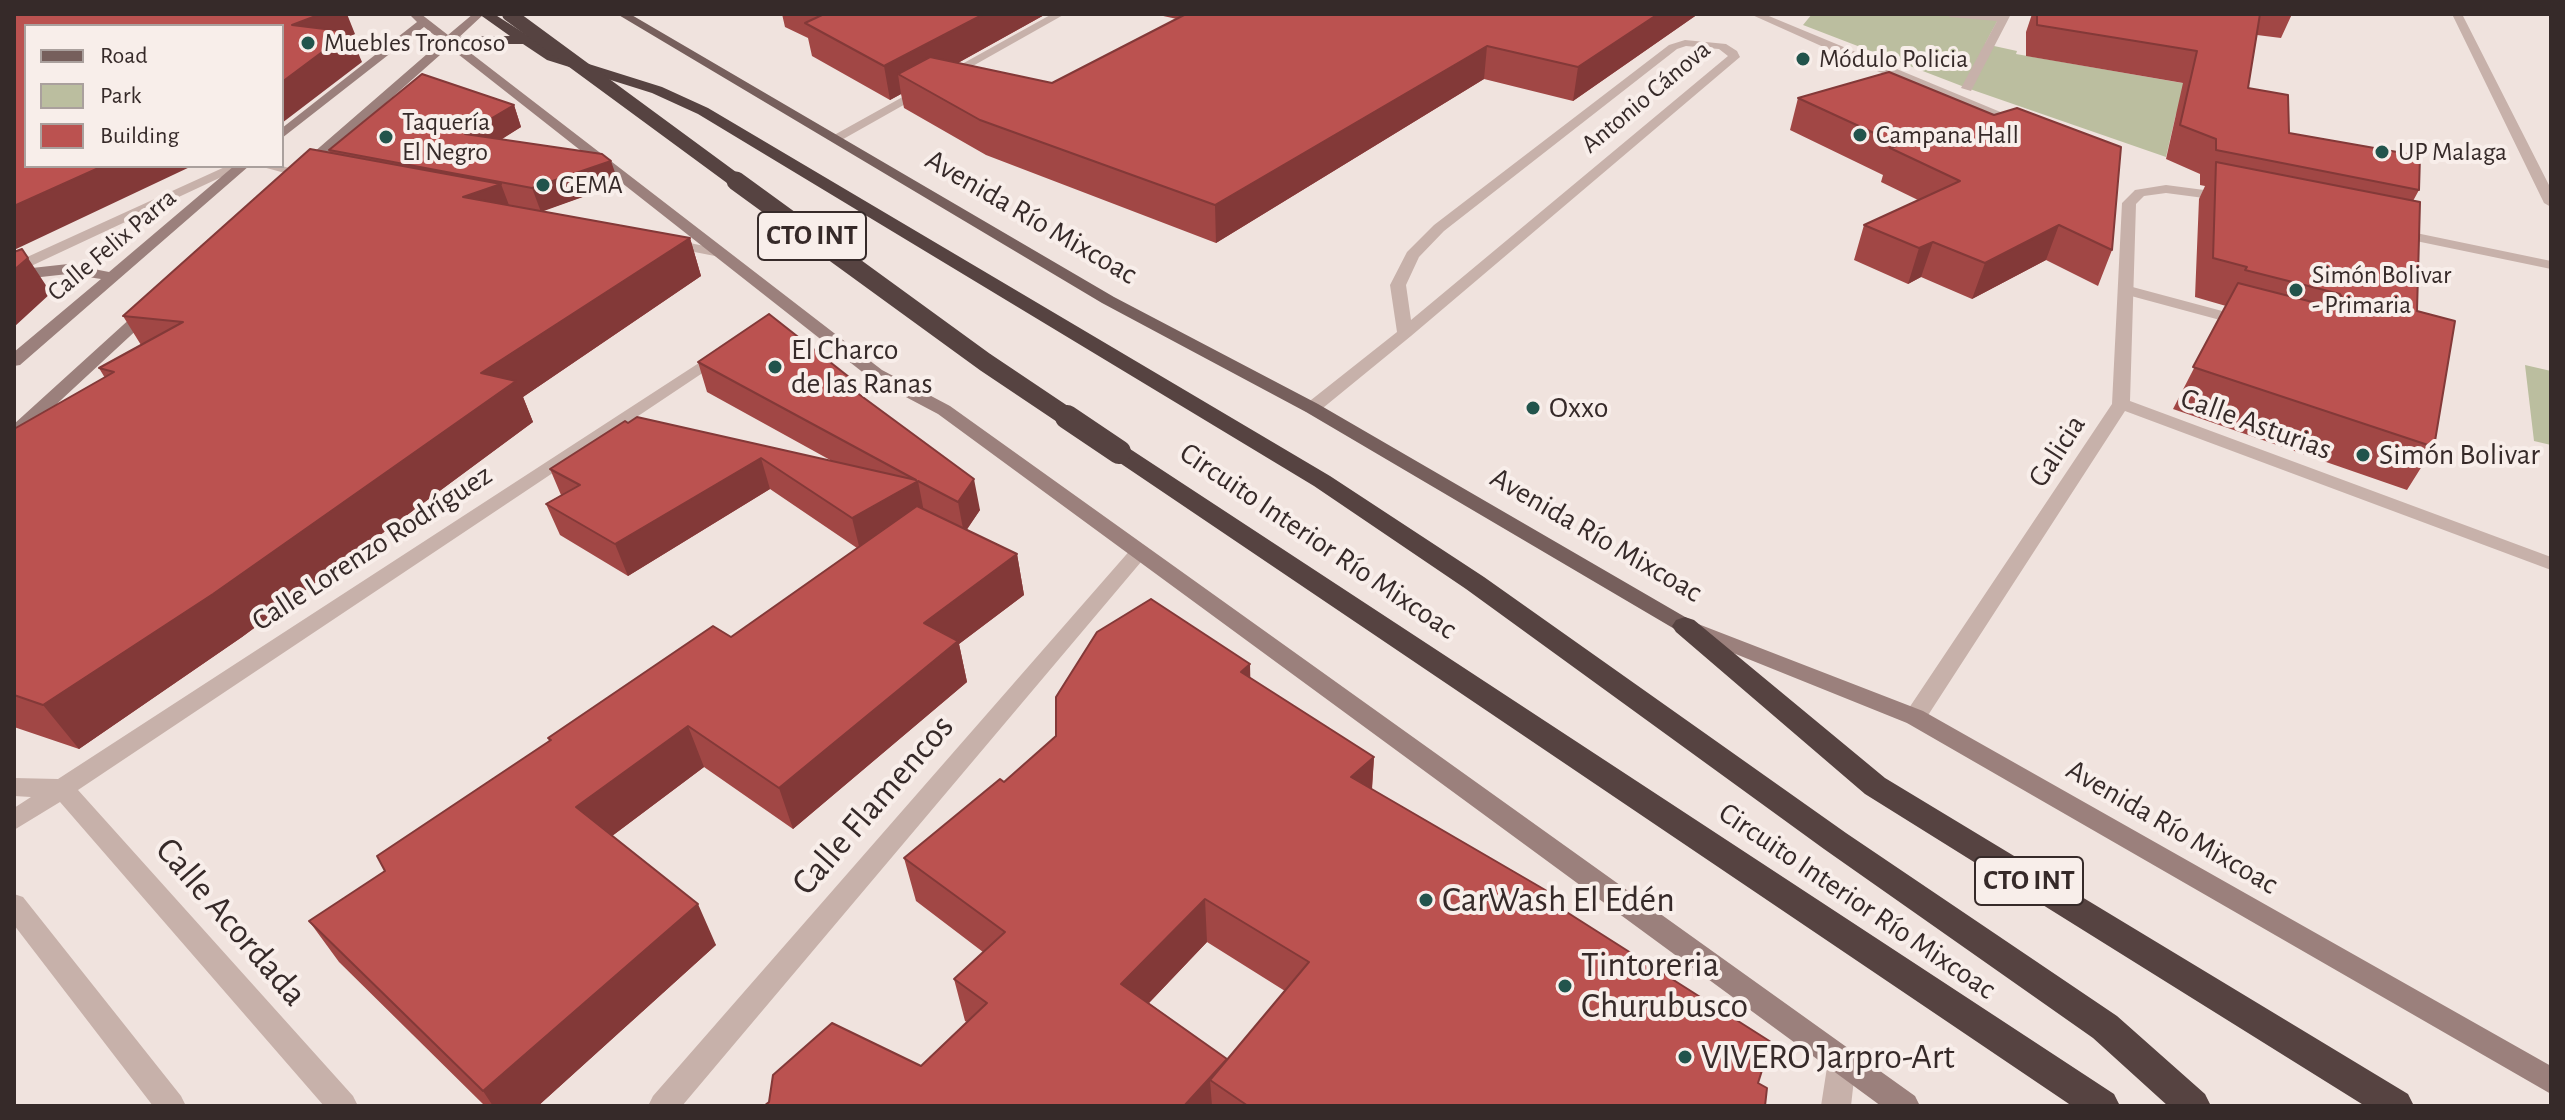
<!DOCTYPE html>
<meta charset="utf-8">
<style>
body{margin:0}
#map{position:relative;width:2565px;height:1120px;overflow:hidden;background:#f0e3de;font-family:"Alegreya Sans",sans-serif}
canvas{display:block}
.frame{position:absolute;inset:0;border:16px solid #362a29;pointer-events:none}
.legend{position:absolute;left:24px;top:24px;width:260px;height:144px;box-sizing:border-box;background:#f8eeea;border:2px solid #aaa09d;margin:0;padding:10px 14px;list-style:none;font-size:24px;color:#362a29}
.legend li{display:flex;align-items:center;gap:16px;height:40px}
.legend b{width:40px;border:2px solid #aaa09d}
</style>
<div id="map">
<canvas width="2565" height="1120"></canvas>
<div class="frame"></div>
<ul class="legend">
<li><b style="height:10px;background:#765f5c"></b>Road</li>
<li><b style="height:22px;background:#bbbe9f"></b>Park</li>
<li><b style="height:22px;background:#bb5250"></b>Building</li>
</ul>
</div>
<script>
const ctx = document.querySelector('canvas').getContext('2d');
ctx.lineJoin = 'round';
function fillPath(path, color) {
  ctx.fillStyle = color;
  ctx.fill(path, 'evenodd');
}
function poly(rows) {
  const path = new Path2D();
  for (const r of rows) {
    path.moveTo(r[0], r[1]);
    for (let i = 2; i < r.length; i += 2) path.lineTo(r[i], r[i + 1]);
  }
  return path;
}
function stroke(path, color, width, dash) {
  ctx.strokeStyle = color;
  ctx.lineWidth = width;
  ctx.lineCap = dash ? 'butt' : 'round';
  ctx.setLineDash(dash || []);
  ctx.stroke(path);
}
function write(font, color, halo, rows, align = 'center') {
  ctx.font = font + ' "Alegreya Sans",sans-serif';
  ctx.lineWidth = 8;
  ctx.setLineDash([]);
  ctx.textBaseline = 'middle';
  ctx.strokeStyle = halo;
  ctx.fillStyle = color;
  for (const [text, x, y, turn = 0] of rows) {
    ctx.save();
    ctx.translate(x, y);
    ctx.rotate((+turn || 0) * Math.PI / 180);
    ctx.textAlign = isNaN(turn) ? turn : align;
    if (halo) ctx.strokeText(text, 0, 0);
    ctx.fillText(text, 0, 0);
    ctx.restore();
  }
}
fillPath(poly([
 [1812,14,2001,14,1985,44,2017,51,2016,54,2211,88,2176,114,2166,157,1967,88,1803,25],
 [2525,365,2551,371,2551,445,2534,441]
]), '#bbbe9f');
fillPath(poly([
 [1052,14,1065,14,838,142,827,139,1052,14],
 [2125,285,2252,319,2254,322,2246,327,2120,293,2120,287,2125,285]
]), '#c7b1aa');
fillPath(poly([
 [1750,14,1764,14,2027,123,2017,126,1877,71,1750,14],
 [1945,14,2011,14,1971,91,1961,88,1997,21,1950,17,1945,14],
 [2452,14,2462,14,2551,189,2551,207,2544,203,2452,14],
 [1685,40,1726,44,1737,51,1740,57,1411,336,1318,412,1306,412,1303,408,1306,404,1397,332,1390,285,1407,252,1434,225,1669,45,1685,40],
 [1686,46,1719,49,1728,56,1411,320,1406,285,1419,257,1444,231,1677,49,1686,46],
 [227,166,245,166,14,274,14,263,227,166],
 [259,166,282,166,318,176,311,180,259,166],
 [2166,185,2227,193,2234,197,2227,201,2166,193,2144,196,2136,204,2130,401,2551,557,2551,570,2125,411,1923,723,1915,725,1907,723,1904,717,1907,711,2112,404,2122,203,2135,190,2166,185],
 [2392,228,2551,261,2551,269,2387,235,2385,232,2392,228],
 [669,239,720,249,727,253,720,257,664,246,664,240,669,239],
 [722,348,730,353,728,356,78,790,353,1096,358,1106,324,1106,60,802,14,830,14,808,31,797,14,796,14,778,58,779,722,348],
 [1139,546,1146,548,1149,552,1146,556,682,1106,648,1106,653,1096,1132,548,1139,546],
 [14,894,23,897,181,1096,186,1106,153,1106,14,925,14,894],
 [1842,1048,1852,1052,1856,1061,1851,1106,1821,1106,1828,1061,1832,1052,1842,1048]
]), '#c7b1aa');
fillPath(poly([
 [409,14,421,14,448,35,473,14,484,14,455,41,882,370,950,406,1915,1096,1920,1106,1881,1106,938,414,870,378,449,47,308,172,298,172,298,166,442,41,424,27,282,138,282,128,417,22,409,14],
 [234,166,249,166,20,365,14,366,14,352,101,279,68,274,14,280,14,270,68,264,109,272,234,166],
 [150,304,158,309,156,312,20,438,14,439,14,424,144,306,150,304],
 [1693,622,1923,711,2551,1066,2551,1094,1907,723,1686,634,1682,629,1686,624,1693,622]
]), '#9b807c');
fillPath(poly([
 [617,14,630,14,1114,297,1318,404,1692,621,1696,626,1692,631,1685,633,1678,631,1306,412,1102,303,617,14]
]), '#765f5c');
fillPath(poly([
 [479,14,494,14,557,54,662,87,708,108,1330,476,1484,577,1846,833,2117,1016,2205,1094,2211,1106,2168,1106,2093,1038,1824,849,1466,589,1314,486,698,114,652,93,547,60,523,44,443,44,441,41,448,37,510,36,479,14],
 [1119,445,1127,447,2114,1094,2120,1106,2072,1106,1111,457,1108,452,1111,447,1119,445],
 [1685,617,1694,620,1885,778,2408,1094,2414,1106,2365,1106,1865,794,1676,632,1672,626,1676,620,1685,617]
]), '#564341');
stroke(poly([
 [509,14,739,183]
]), '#564341', 14);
stroke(poly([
 [736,181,985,362,1070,419]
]), '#564341', 19);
stroke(poly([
 [1067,417,1119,452]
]), '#564341', 24);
fillPath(poly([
 [782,14,1046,14,958,63,1052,83,1177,19,1154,14,1698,14,1573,101,1484,79,1216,243,986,155,904,108,901,94,890,100,812,56,808,38,785,27],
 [2032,14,2292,14,2281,38,2257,35,2248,88,2289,133,2419,190,2413,201,2417,311,2434,447,2407,490,2173,409,2226,306,2195,297,2199,199,2205,186,2200,185,2200,174,2166,159,2183,83,2026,56,2026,32],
 [1889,72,2112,250,2098,286,2046,260,1972,299,1921,277,1908,284,1854,260,1864,225,1918,200,1881,182,1883,175,1790,130,1798,98],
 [514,105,521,127,501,139,619,184,542,211,690,238,701,276,523,397,533,422,242,637,79,749,14,727,14,429,105,378,99,368,141,345,123,316,330,153,329,150],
 [698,362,852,390,980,510,966,530,1017,554,1024,595,959,644,967,682,793,829,704,767,612,836,716,945,538,1106,485,1106,339,962,309,921,385,871,549,741,548,738,731,637,857,548,770,489,628,576,560,535,546,504,561,495,550,469,628,423,832,461,707,392],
 [1250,678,1374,757,1372,790,1547,891,1546,898,1758,1083,1765,1106,764,1106,921,1066,967,1022,965,1021,954,979,983,952,916,901,904,858,1004,782],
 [1207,942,1285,991,1227,1060,1149,1003]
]), '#a14745');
fillPath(poly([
 [321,14,347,14,355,34,351,36,362,62,282,123,282,82,292,25],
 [984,14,1046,14,918,85,898,74,901,94,890,100,884,66],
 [1658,14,1698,14,1573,101,1578,67],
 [1487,46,1484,79,1216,243,1215,205],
 [514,105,521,127,474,157,465,134],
 [611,161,619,184,541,212,532,188],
 [103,166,192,166,14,250,14,206],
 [501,184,515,221,463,197],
 [2059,225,2046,260,1972,299,1985,263],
 [690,238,701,276,523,397,533,422,242,637,79,749,43,705,481,373],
 [1933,242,1921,277,1908,284,1919,248],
 [28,258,51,293,14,327,14,270],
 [849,377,856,407,841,381],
 [761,458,770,489,628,576,615,544],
 [974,479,980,510,964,534,958,502],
 [918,481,924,512,860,550,852,518],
 [1017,554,1024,595,959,644,967,682,793,829,779,788,924,623],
 [1250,664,1251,707,1241,672],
 [688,726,704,767,596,848,576,807],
 [1374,757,1371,800,1351,777],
 [1205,899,1207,942,1127,1026,1121,984],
 [698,904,716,945,538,1106,493,1106,483,1091],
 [1227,1059,1229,1093,1210,1080,1212,1106,1184,1106]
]), '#833938');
const building = poly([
 [14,14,321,14,292,25,349,32,282,82,282,26,26,26,26,166,103,166,14,206,14,14],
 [819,14,984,14,884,66,805,23,822,15,819,14],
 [1186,14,1658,14,1578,67,1487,46,1215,205,980,120,898,74,930,57,1052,83,1186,14],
 [2037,14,2260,14,2248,88,2288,95,2289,133,2420,156,2419,190,2216,150,2216,139,2180,125,2197,51,2037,25,2037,14],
 [1889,72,1994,115,2017,108,2121,147,2112,250,2059,225,1985,263,1933,242,1919,248,1864,225,1960,181,1890,148,1900,145,1798,98,1889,72],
 [422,74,514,105,465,134,602,154,611,161,532,188,329,150,422,74],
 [310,149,501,184,463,197,690,238,481,373,516,381,213,594,43,705,14,695,14,429,114,372,99,368,183,322,123,316,310,149],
 [2216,162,2420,202,2417,311,2455,321,2434,447,2193,367,2238,283,2332,307,2344,300,2340,294,2245,270,2247,267,2213,258,2216,162],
 [22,249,28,258,14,270,14,252,22,249],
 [769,314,849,377,841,381,974,479,958,502,918,481,852,518,761,458,615,544,546,504,580,485,550,469,625,421,628,423,637,417,916,480,698,362,769,314],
 [917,506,1017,554,924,623,958,641,779,788,688,726,576,807,698,904,483,1091,309,921,385,871,377,856,551,740,548,738,713,626,731,637,917,506],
 [1151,599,1250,664,1241,672,1374,757,1351,777,1547,891,1543,897,1771,1042,1758,1083,1767,1088,1765,1106,1248,1106,1210,1080,1309,962,1205,899,1121,984,1227,1059,1184,1106,764,1106,769,1102,773,1075,832,1023,921,1066,987,1003,954,979,1005,932,904,858,1000,779,1004,782,1056,736,1056,697,1097,632,1151,599]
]);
fillPath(building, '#bb5250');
stroke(building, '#833938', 2);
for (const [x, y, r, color] of [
 [308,43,8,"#22544c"],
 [1803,59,8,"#22544c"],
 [1860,135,8,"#22544c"],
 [386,137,8,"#22544c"],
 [2382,152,8,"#22544c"],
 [543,185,8,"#22544c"],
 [2296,290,8,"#22544c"],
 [775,367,8,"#22544c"],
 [1533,408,8,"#22544c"],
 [2363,455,8,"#22544c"],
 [1426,900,8,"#22544c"],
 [1565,986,8,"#22544c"],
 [1685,1057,8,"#22544c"]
]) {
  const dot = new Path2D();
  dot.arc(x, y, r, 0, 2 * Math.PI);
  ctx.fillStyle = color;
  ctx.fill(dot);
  stroke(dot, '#f8eeea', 3);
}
write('26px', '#362a29', '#f8eeea', [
 ["Muebles Troncoso",324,43],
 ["Módulo Policia",1819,59],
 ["Taquería",402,122],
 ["El Negro",402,152],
 ["Campana Hall",1876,135],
 ["UP Malaga",2398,152],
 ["GEMA",559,185],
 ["Simón Bolivar",2312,275],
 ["- Primaria",2312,305]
], 'left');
write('26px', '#362a29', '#f8eeea', [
 ["Antonio Cánova",1646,97,-40],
 ["Calle Felix Parra",112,245,-40]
]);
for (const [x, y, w] of [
 [812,236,108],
 [2029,881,108]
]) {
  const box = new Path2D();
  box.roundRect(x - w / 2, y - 24, w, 48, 6);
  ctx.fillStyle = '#f8eeea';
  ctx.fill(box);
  stroke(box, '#362a29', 2);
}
write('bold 28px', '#362a29', null, [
 ["CTO INT",812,236],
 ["CTO INT",2029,881]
]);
write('30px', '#362a29', '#f8eeea', [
 ["Avenida Río Mixcoac",1031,217,30],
 ["Calle Asturias",2256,424,20],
 ["Galicia",2057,451,-57],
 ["Avenida Río Mixcoac",1596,535,30],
 ["Circuito Interior Río Mixcoac",1318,541,34],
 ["Calle Lorenzo Rodríguez",372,548,-33],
 ["Avenida Río Mixcoac",2172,827,30],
 ["Circuito Interior Río Mixcoac",1857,901,34]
]);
write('30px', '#362a29', '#f8eeea', [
 ["El Charco",791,350],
 ["de las Ranas",791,384],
 ["Oxxo",1549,408],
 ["Simón Bolivar",2379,455]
], 'left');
write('36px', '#362a29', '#f8eeea', [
 ["Calle Flamencos",873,805,-49],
 ["Calle Acordada",231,922,49]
]);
write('36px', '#362a29', '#f8eeea', [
 ["CarWash El Edén",1442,900],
 ["Tintoreria",1581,965],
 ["Churubusco",1581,1006],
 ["VIVERO Jarpro-Art",1701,1057]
], 'left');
</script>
